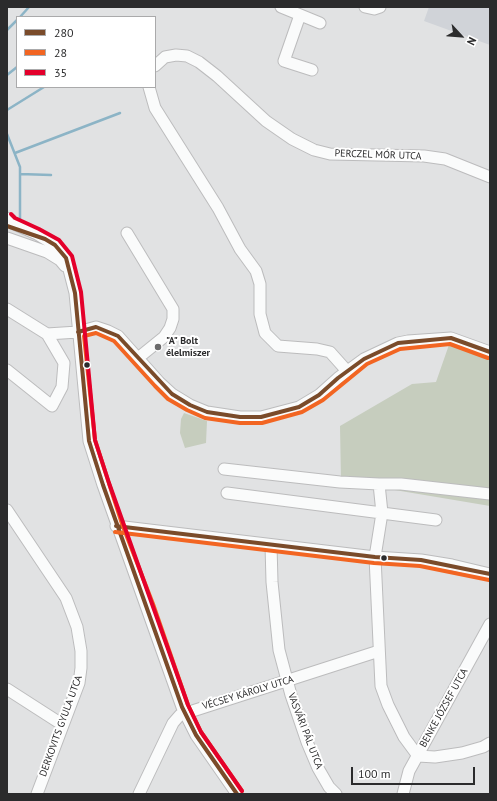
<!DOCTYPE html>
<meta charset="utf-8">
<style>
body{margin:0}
#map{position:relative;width:497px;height:801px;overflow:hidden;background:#e1e2e3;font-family:"PT Sans",sans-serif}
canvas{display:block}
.frame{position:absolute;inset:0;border:8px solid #2b2b2c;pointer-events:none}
.legend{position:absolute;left:16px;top:16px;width:140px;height:72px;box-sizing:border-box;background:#fff;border:1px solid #aaaaab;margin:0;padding:5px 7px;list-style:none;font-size:12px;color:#2b2b2c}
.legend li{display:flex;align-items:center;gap:8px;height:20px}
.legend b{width:20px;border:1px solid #aaaaab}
.north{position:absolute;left:441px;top:16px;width:40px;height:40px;-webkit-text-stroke:3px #fff;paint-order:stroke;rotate:116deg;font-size:11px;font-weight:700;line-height:16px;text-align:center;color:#2b2b2c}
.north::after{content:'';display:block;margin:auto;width:14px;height:18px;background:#2b2b2c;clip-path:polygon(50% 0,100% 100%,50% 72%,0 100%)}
.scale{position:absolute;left:351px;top:767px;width:124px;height:18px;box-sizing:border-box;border:2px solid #2b2b2c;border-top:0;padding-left:5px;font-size:12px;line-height:14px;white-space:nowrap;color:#2b2b2c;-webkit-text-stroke:3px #fff;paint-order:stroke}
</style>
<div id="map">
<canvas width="497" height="801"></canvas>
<div class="frame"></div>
<ul class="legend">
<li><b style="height:5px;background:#7a4b2a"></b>280</li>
<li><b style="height:5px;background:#f26522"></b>28</li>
<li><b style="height:5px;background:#e4002b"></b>35</li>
</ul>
<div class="north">N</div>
<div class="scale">100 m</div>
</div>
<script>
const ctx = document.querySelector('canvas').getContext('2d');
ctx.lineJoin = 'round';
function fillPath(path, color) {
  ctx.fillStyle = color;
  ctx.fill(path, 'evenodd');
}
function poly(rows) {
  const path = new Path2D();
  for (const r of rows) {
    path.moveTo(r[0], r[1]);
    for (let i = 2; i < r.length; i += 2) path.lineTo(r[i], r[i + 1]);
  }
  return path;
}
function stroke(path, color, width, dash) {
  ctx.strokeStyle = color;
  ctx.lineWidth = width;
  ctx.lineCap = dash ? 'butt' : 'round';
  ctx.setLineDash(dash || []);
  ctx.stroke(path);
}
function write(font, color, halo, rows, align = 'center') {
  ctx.font = font + ' "PT Sans",sans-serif';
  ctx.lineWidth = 4;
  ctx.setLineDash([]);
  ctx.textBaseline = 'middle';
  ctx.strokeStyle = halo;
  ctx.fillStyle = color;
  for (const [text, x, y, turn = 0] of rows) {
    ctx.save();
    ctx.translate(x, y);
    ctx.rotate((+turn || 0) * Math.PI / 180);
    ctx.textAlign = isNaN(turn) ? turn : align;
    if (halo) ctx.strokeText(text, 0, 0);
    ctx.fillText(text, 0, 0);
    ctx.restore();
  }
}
fillPath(poly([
 [429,7,490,7,490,45,424,21]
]), '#d0d3d8');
fillPath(poly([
 [451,339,490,354,490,506,341,481,340,426,412,384,436,382],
 [184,413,207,421,206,443,185,448,180,433,181,419]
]), '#c6cdbe');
stroke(poly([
 [20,17,29,7],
 [7,30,17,20],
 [7,75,17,67],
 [7,110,44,87],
 [7,134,20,167,20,220],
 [15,153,120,113],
 [20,174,51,175]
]), '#8cb4c6', 2.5);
const minor = poly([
 [281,7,320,23],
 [365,7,374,9,380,7],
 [300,15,284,61,312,70],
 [155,66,165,57,176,55,187,56,199,62,217,76,266,121,292,139,314,150,330,154,424,156,445,159,490,177],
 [149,87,155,108,218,208,240,249,256,271,260,284,260,314,265,333,278,346,317,349,330,352,347,371],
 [7,218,12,223,37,234,55,245,66,258,75,293,89,441,103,485,182,707,196,735,237,794],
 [127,233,173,309,173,319,170,328,164,337,138,358],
 [7,238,47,252,60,260,65,266],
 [7,309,47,334,64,363,62,387,52,406,7,370],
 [47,334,78,332,96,327,108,331,118,336,159,382,172,394,190,405,207,412,240,417,261,417,299,407,319,395,338,378,364,359,398,343,408,341,451,338,490,352],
 [224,469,340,482,379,484,382,513,375,557,381,686,388,705,404,737,418,756],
 [379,484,401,484,490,494],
 [227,493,436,520],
 [7,510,66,598,77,627,81,651,81,668,79,683,37,794],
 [116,526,375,557,421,560,452,565,490,574],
 [271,545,272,582,279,650,291,695,307,742,318,768,329,787,336,794],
 [7,689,63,725],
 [418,756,435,757,462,753,483,747,490,743],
 [139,794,173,723,180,715,379,651],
 [403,794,409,771,490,624]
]);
stroke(minor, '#bcbcbd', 13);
stroke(minor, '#fafbfb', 11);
stroke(poly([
 [7,226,45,239,55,245,66,258,75,293,89,441,103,485,182,707,196,735,237,794],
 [78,332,96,327,118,336,172,394,190,405,207,412,240,417,261,417,299,407,319,395,338,378,364,359,398,343,451,338,490,352],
 [116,526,375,557,421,560,490,574]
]), '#7a4b2a', 4);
stroke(poly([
 [115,532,374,563,420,566,489,580],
 [242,791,201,732,188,705,153,604,122,524,95,440,84,336,96,333,114,341,155,386,168,399,187,410,205,418,240,423,262,423,302,412,323,400,367,364,400,349,450,344,488,358]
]), '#f26522', 4);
stroke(poly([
 [11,214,15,218,39,229,59,240,72,256,81,292,95,440,109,483,188,705,201,732,242,791]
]), '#e4002b', 4);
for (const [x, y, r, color] of [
 [158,347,4,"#6b6b6c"],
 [87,365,3.5,"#2b2b2c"],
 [384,558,3.5,"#2b2b2c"]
]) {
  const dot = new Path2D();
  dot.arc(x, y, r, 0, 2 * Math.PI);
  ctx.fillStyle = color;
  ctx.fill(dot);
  stroke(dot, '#fff', 1.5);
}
write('10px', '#2b2b2c', '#fff', [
 ["PERCZEL MÓR UTCA",378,155,2],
 ["VÉCSEY KÁROLY UTCA",248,693,-17],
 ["BENKE JÓZSEF UTCA",444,708,-61],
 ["DERKOVITS GYULA UTCA",61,726,-70],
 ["VASVÁRI PÁL UTCA",305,731,69]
]);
write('bold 10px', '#2b2b2c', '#fff', [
 ["\"A\" Bolt",166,341],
 ["élelmiszer",166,353]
], 'left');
</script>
